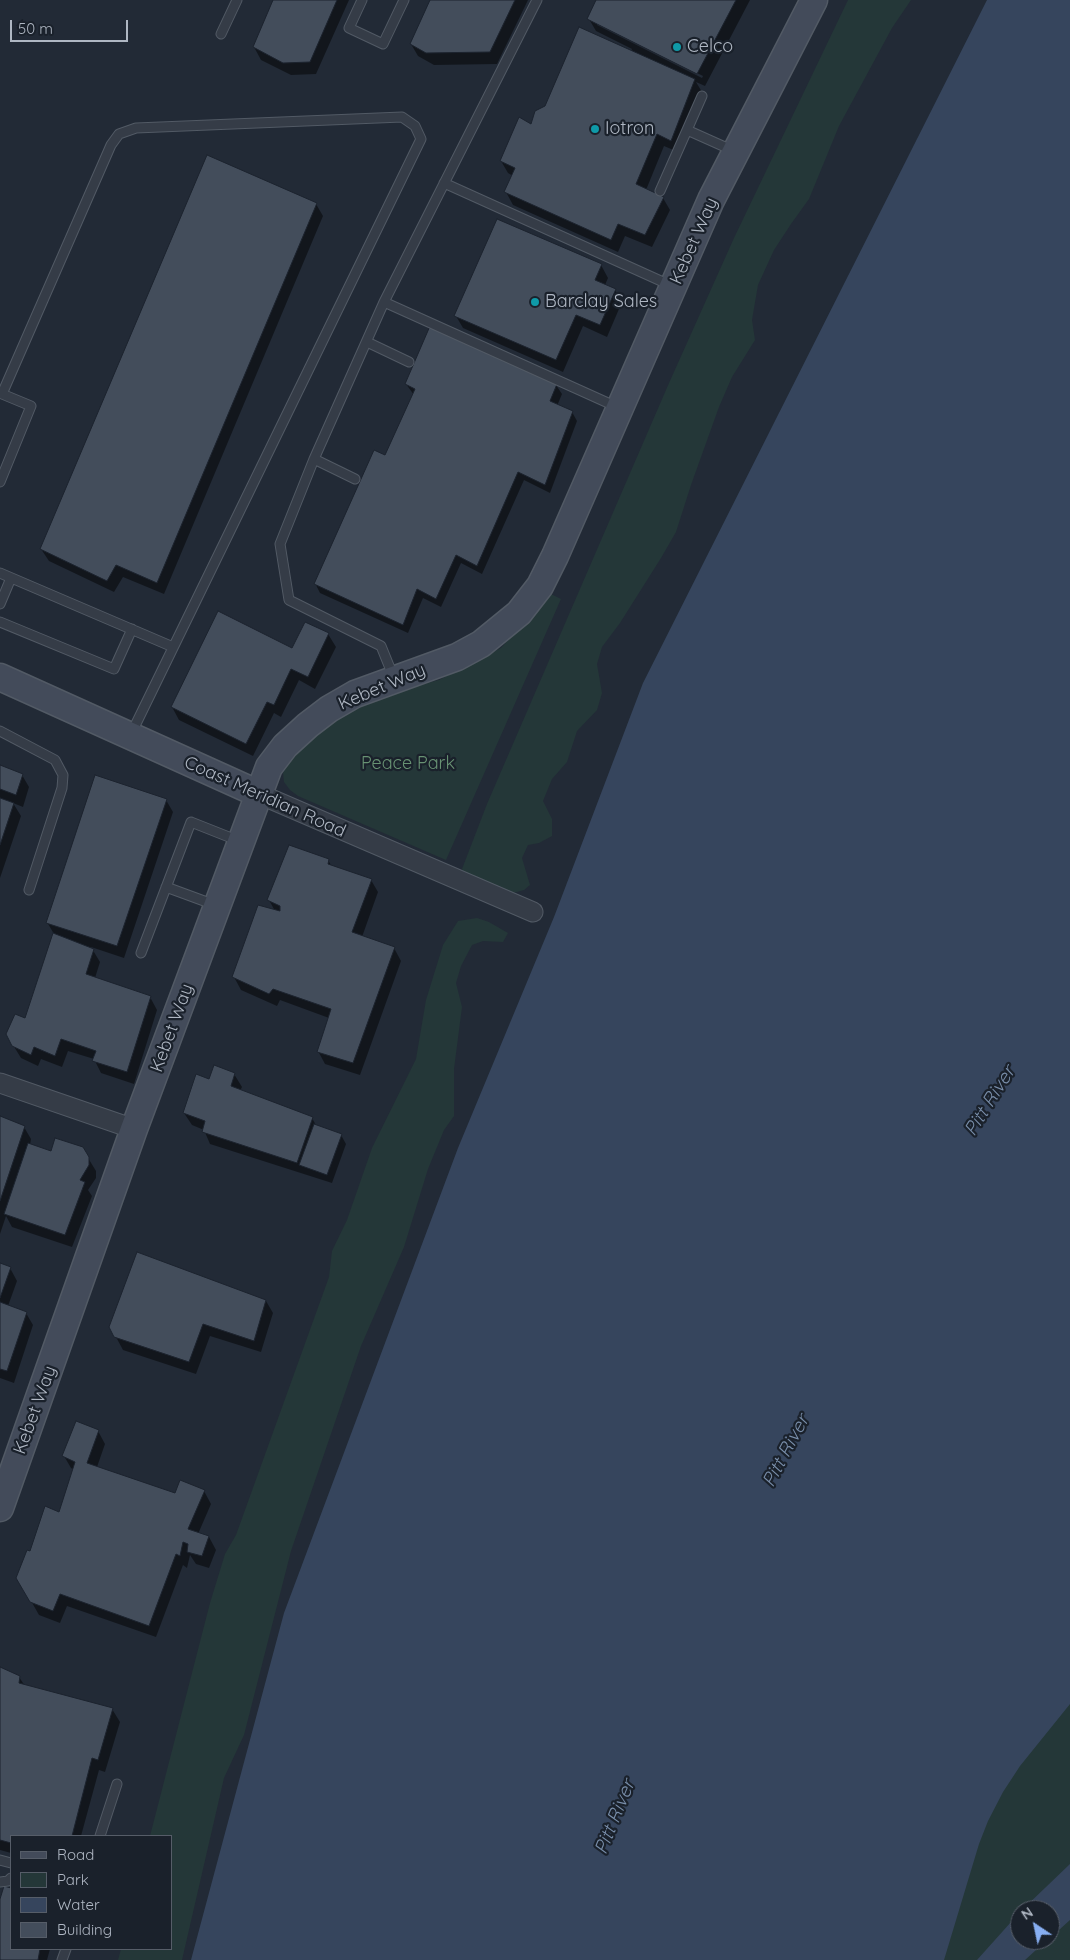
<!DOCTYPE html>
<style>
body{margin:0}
#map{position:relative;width:1070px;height:1960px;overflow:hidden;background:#222a36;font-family:Quicksand,sans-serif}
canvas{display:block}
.legend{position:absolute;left:10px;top:1835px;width:162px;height:115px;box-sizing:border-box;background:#1a212b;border:1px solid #565d68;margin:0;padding:6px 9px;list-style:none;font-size:15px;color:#afb7c3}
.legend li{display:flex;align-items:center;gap:10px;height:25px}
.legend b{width:25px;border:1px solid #565d68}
.north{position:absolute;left:1010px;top:1900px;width:50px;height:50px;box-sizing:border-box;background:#1a212b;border:1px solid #565d68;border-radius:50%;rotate:326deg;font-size:14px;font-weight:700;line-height:20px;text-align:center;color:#afb7c3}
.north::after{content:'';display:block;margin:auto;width:18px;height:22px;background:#87aef1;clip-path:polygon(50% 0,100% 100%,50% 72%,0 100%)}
.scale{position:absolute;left:10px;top:20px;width:118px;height:22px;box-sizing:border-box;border:2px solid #afb7c3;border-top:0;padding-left:6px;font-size:15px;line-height:18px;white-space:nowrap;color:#afb7c3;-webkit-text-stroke:4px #1a212b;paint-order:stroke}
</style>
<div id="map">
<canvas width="1070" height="1960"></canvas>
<ul class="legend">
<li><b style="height:6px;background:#434b5a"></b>Road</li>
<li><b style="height:14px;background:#243738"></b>Park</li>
<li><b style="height:14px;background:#36455d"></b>Water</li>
<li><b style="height:14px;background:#434d5b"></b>Building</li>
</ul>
<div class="north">N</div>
<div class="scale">50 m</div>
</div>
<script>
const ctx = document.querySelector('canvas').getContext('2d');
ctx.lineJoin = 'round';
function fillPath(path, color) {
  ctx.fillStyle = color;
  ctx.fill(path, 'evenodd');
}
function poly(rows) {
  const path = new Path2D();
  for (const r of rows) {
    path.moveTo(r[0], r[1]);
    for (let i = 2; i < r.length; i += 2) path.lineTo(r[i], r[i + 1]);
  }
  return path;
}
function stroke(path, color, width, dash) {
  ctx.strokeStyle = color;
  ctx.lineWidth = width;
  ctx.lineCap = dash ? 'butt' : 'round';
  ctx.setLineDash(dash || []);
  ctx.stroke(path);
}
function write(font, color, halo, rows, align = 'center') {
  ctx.font = font + ' Quicksand,sans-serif';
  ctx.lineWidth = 4.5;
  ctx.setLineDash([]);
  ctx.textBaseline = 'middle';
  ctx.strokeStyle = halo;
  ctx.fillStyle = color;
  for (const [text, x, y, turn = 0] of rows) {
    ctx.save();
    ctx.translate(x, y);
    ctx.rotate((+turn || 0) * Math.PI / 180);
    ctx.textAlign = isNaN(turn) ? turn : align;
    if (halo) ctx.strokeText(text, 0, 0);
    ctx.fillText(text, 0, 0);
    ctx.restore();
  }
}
fillPath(poly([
 [848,0,911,0,892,28,839,126,809,199,791,224,774,250,758,285,752,320,755,340,732,377,719,407,691,485,676,532,661,558,620,623,602,647,597,664,602,693,597,710,577,731,567,762,552,779,543,801,552,819,552,836,539,843,528,845,522,858,530,885,524,890,506,895,464,875,462,869,487,804,669,383,734,238],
 [547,592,561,599,446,860,298,796,290,790,284,782,283,773,289,762,306,742,335,720,361,704,400,690,439,680,501,648,529,617],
 [477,918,489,922,508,933,503,942,483,941,472,945,461,966,456,983,462,1007,454,1069,454,1116,444,1130,428,1169,404,1247,361,1346,291,1551,244,1735,224,1778,182,1960,118,1960,121,1949,171,1949,171,1836,150,1836,210,1603,225,1554,236,1535,329,1277,332,1251,347,1220,372,1148,416,1059,426,1000,443,945,458,921],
 [1070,1669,1070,1960,899,1960],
 [1020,1910,1050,1910,1050,1940,1020,1940]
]), '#243738');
fillPath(poly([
 [987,0,1070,0,1070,1704,1020,1766,1003,1792,988,1821,979,1844,944,1960,191,1960,284,1613,458,1148,554,917,643,683],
 [1070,1864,1070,1920,1050,1938,1050,1910,1022,1910],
 [1020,1912,1020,1940,1047,1940,1025,1960,977,1960]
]), '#36455d');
fillPath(poly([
 [274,0,349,0,316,74,291,75,261,60,254,47],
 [432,0,528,0,497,64,434,65,418,56,411,44],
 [598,0,750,0,705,86,696,82,702,92,678,152,664,146,646,190,663,198,670,210,652,247,625,236,618,252,513,205,506,192,513,176,508,173,501,161,532,126,546,107,631,51,632,49,596,31,589,19],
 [597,23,703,76,702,78,597,25],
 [316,204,323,216,164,594,123,577,114,592,49,561,41,549],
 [601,265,608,278,605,285,615,290,622,302,607,337,583,326,563,372,463,328,456,316],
 [406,384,556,385,562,394,557,406,572,412,577,421,550,493,524,480,482,574,461,563,441,607,423,598,408,633,320,593,315,583,386,457,414,395],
 [306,623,328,634,336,647,315,689,299,680,281,717,274,713,253,756,179,720,172,707,293,649],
 [0,767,22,775,29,787,23,807,13,803,21,816,0,878],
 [166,800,173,812,124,958,91,947,100,962,95,978,150,997,157,1010,134,1084,101,1073,94,1059,68,1051,62,1067,41,1059,38,1066,21,1058,13,1045,25,1020,54,934,47,922],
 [328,860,332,867,371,880,378,892,362,937,394,948,401,961,360,1075,325,1064,318,1051,329,1018,280,1000,277,1006,241,990,234,977,275,911,269,900],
 [234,1074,242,1087,240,1091,312,1118,317,1127,341,1135,346,1144,332,1183,210,1144,204,1130,192,1125,184,1113,209,1080],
 [0,1118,24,1127,31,1139,30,1145,51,1153,82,1148,96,1171,96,1178,88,1190,92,1196,72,1247,12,1227,6,1216,0,1234],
 [0,1265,10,1268,17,1281,8,1306,26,1313,33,1325,14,1383,0,1378],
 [266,1301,273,1313,261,1352,210,1336,196,1374,123,1350,116,1337],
 [98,1431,105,1444,97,1467,176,1494,204,1491,211,1504,198,1534,209,1537,216,1550,209,1568,196,1564,190,1555,187,1568,183,1565,156,1637,67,1606,60,1623,39,1615,18,1578,31,1552,60,1514,74,1470,71,1468,64,1456],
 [0,1668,19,1677,25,1686,112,1709,120,1722,105,1772,99,1770,81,1836,11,1836,11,1853,0,1850],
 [5,1887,11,1889,11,1949,50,1949,47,1960,0,1960,0,1901]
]), '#0007');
const building = poly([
 [273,0,337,0,310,62,283,63,253,47,273,0],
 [430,0,515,0,490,52,426,53,410,44,430,0],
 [596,0,736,0,697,74,587,19,596,0],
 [579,27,695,79,671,141,657,134,636,184,664,197,645,235,618,224,611,240,504,192,515,168,500,161,519,117,531,124,535,111,545,106,579,27],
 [207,155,317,203,157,583,116,565,107,581,40,549,207,155],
 [497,219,602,264,595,280,616,289,600,325,576,315,556,360,454,316,497,219],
 [430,326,557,384,550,401,573,411,545,485,518,472,477,566,456,555,436,599,417,589,403,625,314,584,374,450,385,455,415,389,405,384,430,326],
 [218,611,292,648,305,622,329,633,308,677,291,669,274,705,267,702,246,744,171,707,218,611],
 [0,765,23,774,16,795,0,789,0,765],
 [95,775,167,799,117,946,46,923,95,775],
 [0,798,14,803,0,845,0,798],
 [289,845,329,859,328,864,372,879,352,932,395,947,353,1063,317,1052,331,1009,273,989,269,994,232,977,258,905,280,911,280,906,267,900,289,845],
 [53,933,94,949,86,974,151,996,127,1072,92,1061,96,1051,61,1039,55,1056,34,1047,31,1055,12,1046,6,1034,15,1014,25,1018,53,933],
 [214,1065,235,1073,231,1086,313,1117,297,1163,202,1132,205,1121,183,1113,196,1074,209,1079,214,1065],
 [0,1116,25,1126,0,1201,0,1116],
 [314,1124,342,1134,327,1175,299,1165,314,1124],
 [55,1138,83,1147,89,1157,89,1165,80,1180,85,1182,65,1235,4,1214,28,1143,51,1151,55,1138],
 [137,1252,266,1300,254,1341,203,1324,189,1362,114,1337,109,1327,137,1252],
 [0,1263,11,1267,0,1298,0,1263],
 [0,1302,27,1312,7,1371,0,1369,0,1302],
 [76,1421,99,1430,87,1463,175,1493,180,1480,205,1490,188,1529,209,1536,202,1556,187,1552,188,1544,183,1542,180,1556,176,1554,149,1626,60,1594,53,1611,30,1602,16,1578,27,1550,30,1551,45,1506,59,1512,75,1462,62,1456,76,1421],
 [0,1667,20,1676,19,1683,113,1708,98,1760,92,1758,72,1836,11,1836,11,1843,0,1840,0,1667],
 [4,1886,11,1888,11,1949,40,1949,38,1960,0,1960,0,1899,4,1886]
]);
fillPath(building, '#434d5b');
stroke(building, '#1c232e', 1);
const lane = poly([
 [362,0,349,28,383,44,404,0],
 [221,34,237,0],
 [687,130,702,96],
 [444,183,672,286],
 [660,191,687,130,734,151],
 [384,302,537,0],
 [367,342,409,362],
 [314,459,355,479],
 [0,482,31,406,2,394,111,145,119,134,136,128,402,117,415,126,421,139,131,734],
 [0,573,173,647],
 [0,604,11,578],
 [0,622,114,669,132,629],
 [394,678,381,646,289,600,280,544,314,459,384,302,617,407],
 [0,731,55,760,63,775,62,788,29,890],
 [166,887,215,905],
 [141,953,191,822,239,841],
 [100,1836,117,1784],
 [0,1860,11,1863],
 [0,1882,8,1881,11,1878],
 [62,1960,66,1949]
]);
const street = poly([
 [259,794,533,912],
 [0,1083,134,1129]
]);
const secondary = poly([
 [0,677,259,794],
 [0,1508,134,1129,269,767,285,746,308,725,329,709,355,694,457,657,481,644,519,613,540,586,555,556,711,200,814,0]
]);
stroke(lane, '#525a65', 11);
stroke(street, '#525a65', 21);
stroke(secondary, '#525a65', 29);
stroke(lane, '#353c47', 9);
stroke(street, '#353c47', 19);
stroke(secondary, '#434b5a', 26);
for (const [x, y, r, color] of [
 [677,47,5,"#0f9aa8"],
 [595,129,5,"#0f9aa8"],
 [535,302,5,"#0f9aa8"]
]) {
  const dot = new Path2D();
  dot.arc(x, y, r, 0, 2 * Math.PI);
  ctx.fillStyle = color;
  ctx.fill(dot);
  stroke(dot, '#1a212b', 2);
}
write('18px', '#afb7c3', '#1a212b', [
 ["Celco",687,47],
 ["Iotron",605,129],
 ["Barclay Sales",545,302]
], 'left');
write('18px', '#afb7c3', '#1a212b', [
 ["Kebet Way",694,241,-66],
 ["Kebet Way",382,687,-23],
 ["Coast Meridian Road",265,797,24],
 ["Kebet Way",172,1028,-70],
 ["Kebet Way",35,1410,-70]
]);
write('18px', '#689273', '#1a212b', [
 ["Peace Park",408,764]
]);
write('italic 19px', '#798eaa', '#1a212b', [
 ["Pitt River",990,1101,-58],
 ["Pitt River",786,1451,-62],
 ["Pitt River",615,1817,-68]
]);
</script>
